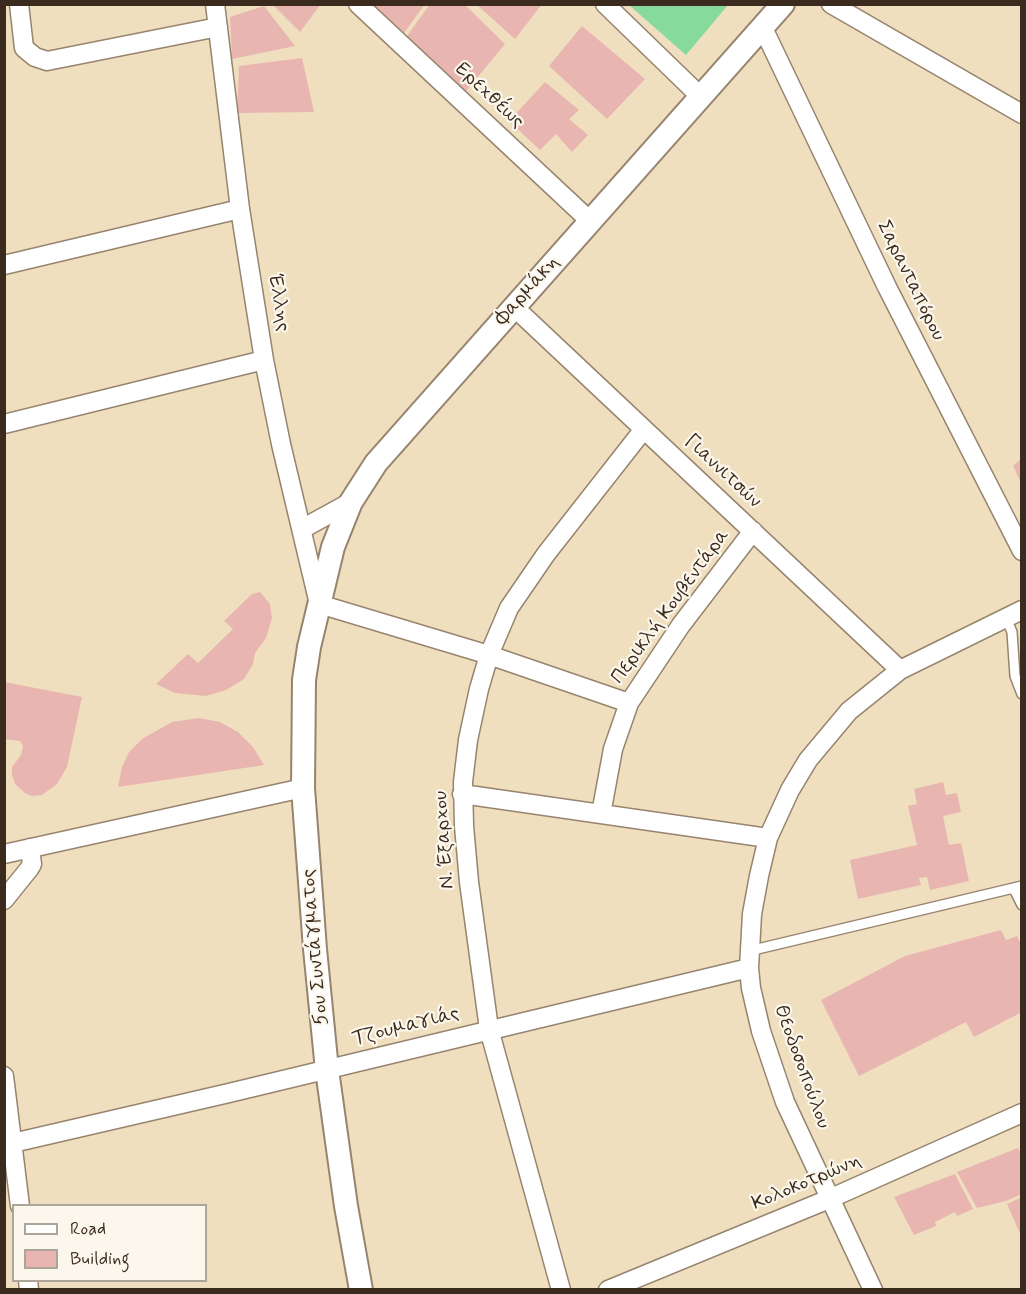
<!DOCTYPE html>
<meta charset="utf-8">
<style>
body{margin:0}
#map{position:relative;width:1026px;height:1294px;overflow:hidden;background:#f0dfbf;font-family:Mynerve,sans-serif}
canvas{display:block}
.frame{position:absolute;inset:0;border:6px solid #3b2a1e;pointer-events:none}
.legend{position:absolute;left:12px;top:1204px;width:195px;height:78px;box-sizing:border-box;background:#fbf7ec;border:2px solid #aea59a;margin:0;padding:8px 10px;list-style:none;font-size:18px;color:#3b2a1e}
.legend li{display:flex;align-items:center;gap:12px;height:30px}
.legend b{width:30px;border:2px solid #aea59a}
</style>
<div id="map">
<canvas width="1026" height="1294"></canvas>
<div class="frame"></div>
<ul class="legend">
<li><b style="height:8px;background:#fff"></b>Road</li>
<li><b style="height:16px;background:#e8b5b1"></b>Building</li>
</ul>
</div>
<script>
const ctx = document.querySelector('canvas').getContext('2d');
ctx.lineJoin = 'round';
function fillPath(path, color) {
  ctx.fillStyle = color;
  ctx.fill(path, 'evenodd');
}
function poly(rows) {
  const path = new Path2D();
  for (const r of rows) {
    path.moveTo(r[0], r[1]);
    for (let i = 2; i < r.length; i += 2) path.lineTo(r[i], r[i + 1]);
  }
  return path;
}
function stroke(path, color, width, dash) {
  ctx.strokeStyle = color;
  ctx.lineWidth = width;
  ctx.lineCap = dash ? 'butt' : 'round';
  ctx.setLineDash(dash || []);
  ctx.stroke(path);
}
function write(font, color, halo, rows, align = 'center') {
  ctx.font = font + ' Mynerve,sans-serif';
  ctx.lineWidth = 4.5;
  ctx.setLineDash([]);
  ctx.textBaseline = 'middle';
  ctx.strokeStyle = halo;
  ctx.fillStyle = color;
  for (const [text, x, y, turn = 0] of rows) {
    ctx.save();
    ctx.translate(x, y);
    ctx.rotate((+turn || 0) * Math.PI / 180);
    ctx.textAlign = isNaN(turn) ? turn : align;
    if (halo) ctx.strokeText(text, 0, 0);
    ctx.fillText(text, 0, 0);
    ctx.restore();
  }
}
fillPath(poly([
 [629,5,728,5,686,55]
]), '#86da9c');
fillPath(poly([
 [272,4,321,4,300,32],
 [372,4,425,4,404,33],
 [430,4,464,4,505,44,466,91,407,36],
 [476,4,542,4,515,39],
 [264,6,295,46,232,59,230,17],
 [582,26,645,79,607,119,549,66],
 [302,58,314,112,237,113,239,66],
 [545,82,579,110,569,119,588,135,572,152,556,134,540,150,509,121],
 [1022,458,1022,485,1013,466],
 [260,592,270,604,272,618,266,638,255,653,253,664,244,679,226,690,206,696,175,693,156,684,188,654,198,663,233,629,224,621,252,594],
 [4,682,82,697,67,767,57,784,42,795,31,796,25,793,15,784,12,775,12,767,21,755,23,746,20,741,4,739],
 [199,718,220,722,238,732,253,747,264,765,118,787,122,767,129,752,142,739,172,722],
 [943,782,946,795,957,793,961,812,943,816,949,845,961,843,969,881,930,890,927,877,919,878,921,885,858,899,850,860,917,845,908,806,917,804,914,789],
 [1001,930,1006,940,1017,936,1022,946,1022,1012,974,1037,966,1022,859,1076,821,1000,905,956],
 [1018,1148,1022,1155,1022,1194,1006,1201,977,1208,957,1172],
 [955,1174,973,1209,957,1216,955,1212,935,1222,936,1226,914,1235,894,1197],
 [1022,1197,1022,1238,1007,1204]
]), '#e8b5b1');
const service = poly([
 [1006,618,1012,632,1015,676,1022,694],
 [1014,889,1022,905],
 [749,951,1022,886]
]);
const minor = poly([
 [19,4,24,48,35,57,47,61,218,27],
 [215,4,240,209,264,360,281,444,319,604,489,655,629,703],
 [358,4,590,221],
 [605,4,701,97],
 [831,4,1022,114],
 [763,28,887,287,1022,551],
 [4,265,240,209],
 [514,307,900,670],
 [4,424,264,360],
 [302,529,351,502],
 [462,794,768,838],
 [601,814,613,749,629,703,681,625,753,531],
 [4,854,303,788],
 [4,900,29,869,32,864,30,848],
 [4,1076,20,1206],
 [4,1145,229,1093,749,968],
 [28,1280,29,1290],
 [561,1290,489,1029,469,882,464,826,463,782,468,740,479,689,489,655,509,608,546,554,644,429],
 [608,1290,829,1199,1022,1113],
 [873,1290,785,1102,761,1031,751,988,749,968,752,914,759,876,768,838,790,790,808,760,849,711,900,670,1022,610]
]);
const tertiary = poly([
 [361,1290,346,1206,327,1070,315,949,303,788,304,680,309,647,333,547,351,502,376,463,783,4]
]);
stroke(service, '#96846e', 12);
stroke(minor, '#96846e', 21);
stroke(tertiary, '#96846e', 26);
stroke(service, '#fff', 9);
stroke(minor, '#fff', 18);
stroke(tertiary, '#fff', 22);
write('20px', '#3b2a1e', '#fbf7ec', [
 ["Ερεχθέως",489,96,43],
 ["Σαρανταπόρου",910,281,64],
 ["Φαρμάκη",528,291,-48],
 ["Έλλης",278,303,81],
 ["Γιαννιτσών",722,472,43],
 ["Περικλή Κουβεντάρα",671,607,-54],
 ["Ν. Έξαρχου",445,840,-94],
 ["5ου Συντάγματος",316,947,-95],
 ["Τζουμαγιάς",406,1027,-14],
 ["Θεοδοσοπούλου",801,1067,70],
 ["Κολοκοτρώνη",807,1183,-23]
]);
</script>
